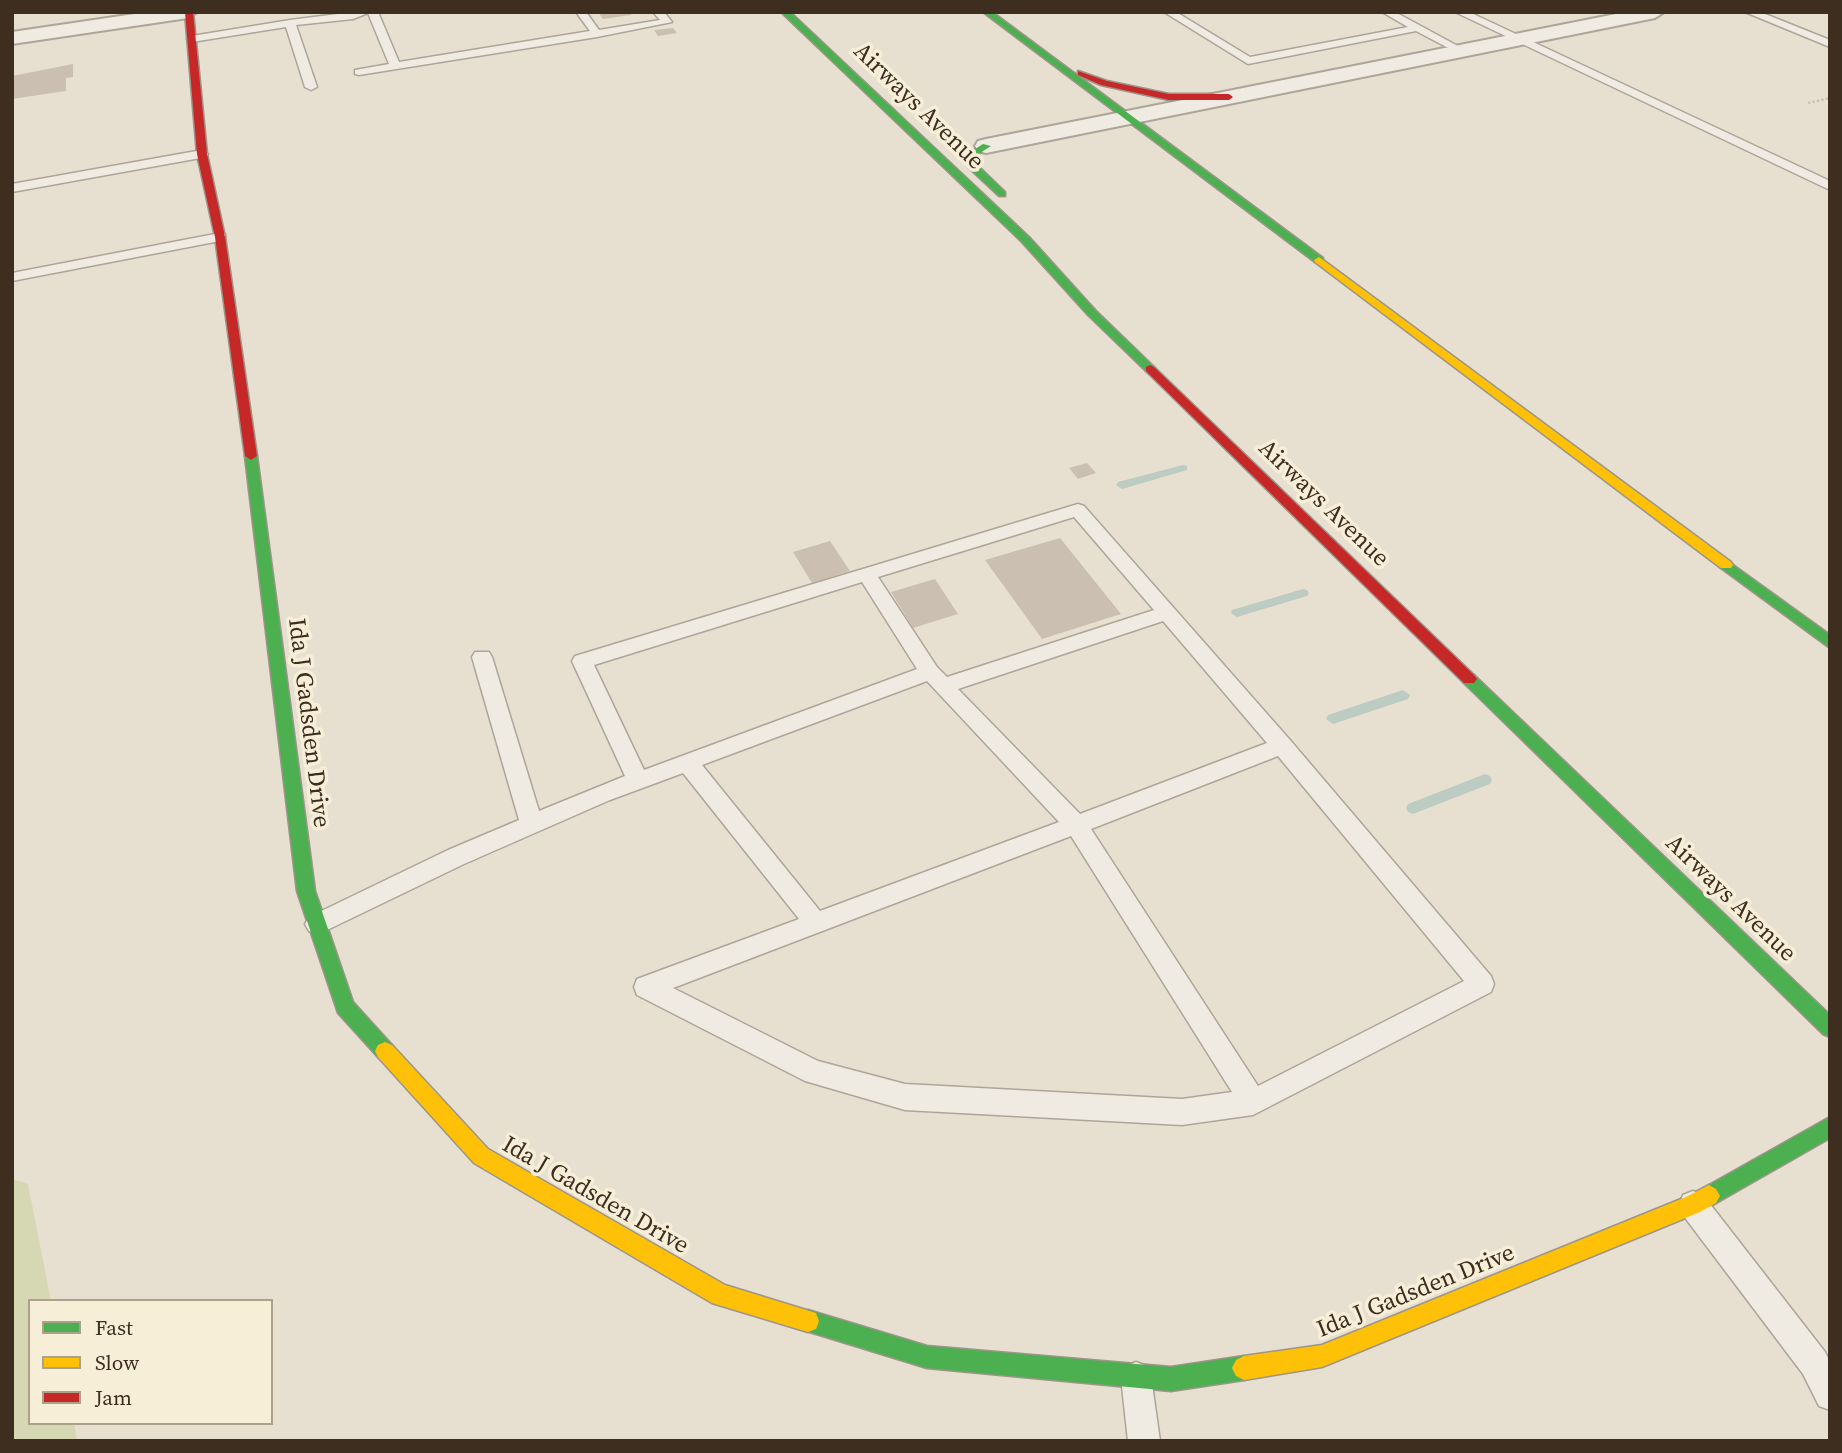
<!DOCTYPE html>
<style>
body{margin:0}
#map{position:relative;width:1842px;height:1453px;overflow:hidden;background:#e7e0d1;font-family:"Source Serif 4",serif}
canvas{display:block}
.frame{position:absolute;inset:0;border:14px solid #3d2e20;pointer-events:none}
.legend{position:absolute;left:28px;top:1299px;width:245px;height:126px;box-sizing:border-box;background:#f7eed8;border:2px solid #ada18e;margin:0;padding:9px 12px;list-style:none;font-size:21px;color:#3d2e20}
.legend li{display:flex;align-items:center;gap:14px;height:35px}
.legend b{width:35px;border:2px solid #ada18e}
</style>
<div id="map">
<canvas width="1842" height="1453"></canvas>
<div class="frame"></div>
<ul class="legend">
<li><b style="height:9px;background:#4caf50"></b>Fast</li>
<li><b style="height:9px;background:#ffc107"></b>Slow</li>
<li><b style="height:9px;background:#c62828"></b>Jam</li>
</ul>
</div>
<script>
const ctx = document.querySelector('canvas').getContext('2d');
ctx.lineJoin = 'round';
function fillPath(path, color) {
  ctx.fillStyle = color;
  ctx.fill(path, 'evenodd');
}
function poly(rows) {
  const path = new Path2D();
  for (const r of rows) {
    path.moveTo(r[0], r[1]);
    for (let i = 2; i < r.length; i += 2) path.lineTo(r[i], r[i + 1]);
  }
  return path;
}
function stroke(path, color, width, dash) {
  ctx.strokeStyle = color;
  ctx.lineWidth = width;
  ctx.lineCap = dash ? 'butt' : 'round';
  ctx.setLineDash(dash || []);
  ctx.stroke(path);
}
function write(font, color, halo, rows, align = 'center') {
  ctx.font = font + ' "Source Serif 4",serif';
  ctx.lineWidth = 7;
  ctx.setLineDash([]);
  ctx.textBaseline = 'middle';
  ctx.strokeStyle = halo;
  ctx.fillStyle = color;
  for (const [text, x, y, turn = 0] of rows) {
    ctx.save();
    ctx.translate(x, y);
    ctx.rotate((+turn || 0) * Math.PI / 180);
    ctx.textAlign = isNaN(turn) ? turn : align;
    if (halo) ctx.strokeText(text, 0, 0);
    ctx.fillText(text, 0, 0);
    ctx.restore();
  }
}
fillPath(poly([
 [12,1179,28,1184,51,1301,30,1301,30,1423,74,1423,77,1441,12,1441]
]), '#d6d7b3');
fillPath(poly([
 [1183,465,1187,466,1187,470,1122,489,1116,485,1118,482,1183,465],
 [1303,589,1307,590,1309,593,1307,596,1237,617,1231,613,1232,610,1303,589],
 [1403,690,1410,695,1408,699,1333,724,1326,719,1328,715,1403,690],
 [1485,774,1490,776,1492,780,1490,784,1413,814,1408,812,1406,808,1408,804,1485,774]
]), '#bcccc2');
fillPath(poly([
 [598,12,629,12,631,15,603,19],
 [673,28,677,33,658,36,654,30],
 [73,64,73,77,66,78,66,91,12,99,12,76],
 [1087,463,1096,473,1078,479,1069,468],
 [1060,538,1121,614,1042,639,985,560],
 [830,541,850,571,812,583,793,552],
 [935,579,958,614,913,628,891,592]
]), '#cbbfb2');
const lane = poly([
 [354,12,378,12,399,62,590,31,576,12,586,12,599,30,660,20,653,12,664,12,672,22,597,37,359,75,355,74,355,70,389,64,368,13,353,19,296,25,317,87,311,90,305,87,286,27,192,42,187,39,192,36,290,20,354,12],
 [1164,12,1176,12,1250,57,1408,27,1382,12,1395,12,1467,51,1458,53,1416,31,1248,64,1164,12],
 [1455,12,1469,12,1830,181,1830,190,1455,12],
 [1745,12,1760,12,1830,40,1830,47,1745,12],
 [202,150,208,154,206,157,12,192,12,184,202,150],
 [220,233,225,234,225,240,12,281,12,273,220,233],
 [1078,504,1084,506,1290,740,1491,976,1494,984,1491,992,1253,1115,1182,1125,905,1110,805,1081,637,995,634,987,637,979,799,919,683,773,610,800,464,864,325,931,317,934,309,931,305,924,309,917,448,850,519,820,472,657,475,652,489,652,492,657,539,811,625,776,572,661,575,656,1078,504],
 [1074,517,1154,610,947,677,937,667,878,577,1074,517],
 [862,582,917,669,644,770,594,665,862,582],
 [1163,621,1267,743,1080,814,958,689,1163,621],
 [927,681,1059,822,820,911,702,765,927,681],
 [1278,756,1464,981,1258,1086,1091,829,1278,756],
 [1071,836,1232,1092,1182,1099,905,1084,818,1061,673,988,1071,836],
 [1693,1191,1703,1195,1825,1352,1830,1362,1830,1410,1819,1406,1803,1374,1683,1215,1679,1205,1683,1195,1693,1191],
 [1136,1362,1147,1366,1151,1377,1160,1441,1128,1441,1121,1377,1125,1366,1136,1362]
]);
const street = poly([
 [148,12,197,12,188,18,12,44,12,32,148,12],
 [1626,12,1664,12,1655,18,986,153,978,151,975,146,978,141,986,139,1626,12]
]);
const fast = poly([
 [781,12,790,12,1029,237,1096,311,1154,367,1154,371,1146,371,1088,315,1021,241,781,12],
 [983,12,992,12,1323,258,1323,262,1315,262,983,12],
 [983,144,991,146,977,155,979,167,1005,192,1005,196,999,196,969,168,967,154,983,144],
 [251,452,257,456,315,891,353,1002,392,1045,395,1051,392,1057,385,1060,378,1057,338,1013,297,891,245,456,251,452],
 [1726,560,1830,635,1830,648,1721,568,1719,565,1721,562,1726,560],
 [1469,673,1474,675,1830,1015,1830,1037,1823,1034,1464,683,1461,679,1464,675,1469,673],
 [1830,1117,1830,1138,1716,1203,1709,1207,1702,1203,1698,1196,1702,1189,1830,1117],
 [808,1310,927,1346,1171,1367,1244,1356,1252,1360,1256,1368,1252,1376,1244,1380,1171,1391,927,1368,800,1329,797,1321,800,1313,808,1310]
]);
const slow = poly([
 [1319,257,1731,562,1733,565,1731,568,1721,568,1315,262,1314,260,1319,257],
 [385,1042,392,1045,488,1149,725,1285,816,1313,819,1321,816,1329,808,1332,712,1303,474,1163,378,1057,375,1051,378,1045,385,1042],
 [1709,1185,1716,1189,1720,1196,1716,1203,1700,1212,1322,1367,1244,1380,1236,1376,1232,1368,1236,1360,1244,1356,1322,1345,1686,1197,1709,1185]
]);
const jam = poly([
 [185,12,193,12,207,154,225,237,257,456,251,460,245,456,215,237,197,154,185,12],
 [1078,71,1107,81,1169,94,1229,94,1233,97,1229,100,1169,100,1101,85,1078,75,1078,71],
 [1150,365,1154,367,1474,675,1477,679,1474,683,1464,683,1146,371,1146,367,1150,365]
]);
stroke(lane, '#ada599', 3);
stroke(street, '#ada599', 4);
stroke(fast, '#9c958a', 3);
stroke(slow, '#9c958a', 3);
stroke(jam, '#9c958a', 3);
stroke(poly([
 [1808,103,1830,98]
]), '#c8c2b9', 2.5, [2.5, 2]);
fillPath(lane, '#efebe3');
fillPath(street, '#efebe3');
fillPath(fast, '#4caf50');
fillPath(slow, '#ffc107');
fillPath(jam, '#c62828');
write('24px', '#3d2e20', '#f7eed8', [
 ["Airways Avenue",918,107,44],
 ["Airways Avenue",1323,504,44],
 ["Ida J Gadsden Drive",308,723,83],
 ["Airways Avenue",1730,899,44],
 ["Ida J Gadsden Drive",595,1196,30],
 ["Ida J Gadsden Drive",1416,1292,-22]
]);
</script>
